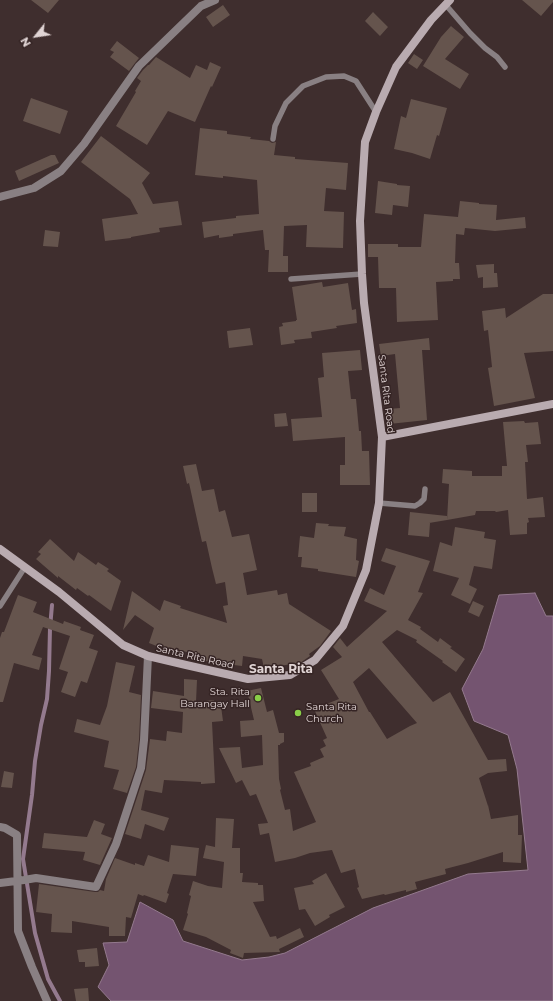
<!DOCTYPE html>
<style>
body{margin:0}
#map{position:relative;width:553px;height:1001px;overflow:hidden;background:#3f2e2e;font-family:Montserrat,sans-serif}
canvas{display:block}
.north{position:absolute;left:16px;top:16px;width:40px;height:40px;-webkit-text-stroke:3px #352424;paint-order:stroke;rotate:240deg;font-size:11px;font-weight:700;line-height:16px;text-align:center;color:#e0d4d4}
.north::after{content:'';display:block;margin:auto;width:14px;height:18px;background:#e0d4d4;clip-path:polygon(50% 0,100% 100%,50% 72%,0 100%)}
</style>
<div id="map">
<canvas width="553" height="1001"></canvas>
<div class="north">N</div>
</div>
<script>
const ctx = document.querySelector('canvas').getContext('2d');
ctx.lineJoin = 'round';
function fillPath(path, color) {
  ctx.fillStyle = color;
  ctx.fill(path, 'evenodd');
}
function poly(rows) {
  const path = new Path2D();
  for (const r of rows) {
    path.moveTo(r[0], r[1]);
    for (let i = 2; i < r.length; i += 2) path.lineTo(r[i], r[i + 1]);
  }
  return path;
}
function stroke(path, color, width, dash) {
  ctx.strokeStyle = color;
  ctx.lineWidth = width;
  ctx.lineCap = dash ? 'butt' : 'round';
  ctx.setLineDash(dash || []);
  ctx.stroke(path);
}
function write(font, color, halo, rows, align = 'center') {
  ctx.font = font + ' Montserrat,sans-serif';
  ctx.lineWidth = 3;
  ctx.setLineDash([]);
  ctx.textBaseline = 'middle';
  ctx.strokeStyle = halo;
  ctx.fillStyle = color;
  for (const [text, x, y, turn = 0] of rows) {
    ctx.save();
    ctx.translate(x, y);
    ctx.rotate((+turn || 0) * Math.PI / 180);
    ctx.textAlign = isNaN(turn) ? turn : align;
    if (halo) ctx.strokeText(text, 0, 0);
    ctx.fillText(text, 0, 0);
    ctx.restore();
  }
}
const water = poly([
 [535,593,546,616,553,616,553,1001,111,1001,98,987,109,965,103,943,127,942,140,902,173,920,183,941,242,960,269,957,285,953,373,908,468,874,528,870,517,769,508,735,474,721,462,689,483,649,499,595,535,593]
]);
fillPath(water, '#745470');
stroke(water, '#947a8e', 1);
stroke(poly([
 [52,605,50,628,49,671,47,699,41,725,35,761,32,795,23,859,35,933,48,979,60,1001]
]), '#947a8e', 4);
fillPath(poly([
 [31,0,59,0,48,13],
 [522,0,553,0,553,2,541,16],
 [223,5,230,15,213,27,206,17],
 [373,12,388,27,380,36,365,21],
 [451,26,464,37,445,59,469,74,460,89,423,66,441,37],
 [117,41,139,58,135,63,129,71,110,57,114,52,110,50],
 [414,54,423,60,417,69,408,63],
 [156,57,190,78,196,65,207,70,210,62,221,67,212,87,211,86,195,122,168,111,147,145,116,126,136,92,135,91,141,81,137,78,143,70,148,65,149,65],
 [31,98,68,111,60,134,23,121],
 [411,99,447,108,439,136,437,135,430,159,412,153,394,149,401,116,406,118],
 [200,128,227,131,227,134,251,137,250,139,269,141,272,143,276,142,274,155,295,157,295,159,348,163,346,190,326,188,324,211,344,212,343,248,306,247,307,225,284,226,283,256,288,256,288,272,268,272,269,250,265,250,263,230,233,234,233,236,219,238,219,235,204,238,202,222,236,218,236,216,259,214,257,180,223,176,223,178,195,175],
 [101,136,150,173,142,183,153,204,178,201,182,225,159,228,160,232,131,237,131,238,105,241,102,219,138,214,130,199,81,162],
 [51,155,55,155,59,163,19,181,15,171],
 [378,181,397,184,397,185,410,186,408,207,393,205,392,215,375,213],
 [460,201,479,203,479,204,497,205,496,220,525,217,526,228,495,231,465,228,464,235,456,234,455,263,459,263,460,279,453,279,453,281,436,282,438,320,397,322,396,288,379,288,378,257,368,257,368,244,398,244,398,247,421,247,424,214,458,217],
 [45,230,60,232,58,247,43,246],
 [494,264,494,273,497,273,498,287,483,288,483,277,478,278,476,265],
 [322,282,323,287,348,283,352,310,356,309,357,323,336,326,337,328,311,332,312,338,294,340,295,343,281,345,279,327,283,326,282,323,296,321,296,320,297,320,292,287],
 [543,294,553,294,553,351,524,353,535,398,494,406,488,368,492,367,488,330,484,331,482,311,505,308,506,318],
 [250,328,253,345,229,348,227,331],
 [429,338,430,350,422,350,427,420,389,424,388,409,400,408,395,354,381,356,379,344],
 [360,350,362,370,348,371,351,399,356,399,359,431,361,431,362,451,369,451,370,485,340,485,340,465,345,465,345,437,293,441,291,419,322,417,318,378,324,377,322,353],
 [286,413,288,426,275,427,274,414],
 [524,421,525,423,538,422,541,444,526,445,528,462,525,462,527,499,543,497,545,517,528,518,529,522,527,523,527,534,510,535,508,510,496,512,495,511,476,511,475,515,447,520,449,484,442,483,443,469,472,471,472,476,502,476,502,466,507,466,503,422],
 [196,464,202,491,214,489,219,512,225,510,232,537,249,534,257,570,243,573,247,595,277,590,278,595,287,593,289,604,331,631,320,646,309,654,310,656,300,663,264,668,262,659,243,656,242,666,218,663,218,664,194,658,195,654,170,648,169,651,149,643,154,628,135,615,123,630,132,591,160,611,164,600,181,606,180,608,227,623,223,606,228,605,225,582,216,584,212,568,206,541,202,542,189,483,187,484,183,466],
 [302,493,317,493,317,512,302,512],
 [410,512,447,516,447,520,429,523,430,523,429,537,408,535],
 [316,523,329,524,328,526,346,527,344,536,357,539,356,560,359,561,356,577,318,571,318,569,301,567,302,557,298,557,300,536,314,538],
 [455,527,485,532,484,538,496,540,492,569,474,566,469,585,477,589,470,604,451,595,459,578,433,571,440,542,452,546],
 [50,539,74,561,78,552,96,565,98,562,109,569,107,571,121,581,111,611,89,595,88,596,77,588,76,590,58,576,58,578,36,559,41,554,38,552],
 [386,548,430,561,418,592,423,593,408,620,421,627,420,629,438,642,440,638,452,647,450,648,465,659,456,672,442,662,443,661,416,642,417,640,397,630,382,642,433,702,450,692,488,760,506,759,507,771,488,773,479,778,488,806,488,805,491,819,518,815,518,835,522,835,521,863,503,862,503,852,468,863,445,869,446,874,415,882,417,889,406,892,406,890,385,895,384,894,362,899,357,888,359,887,355,869,341,873,332,850,310,853,295,858,275,862,269,833,260,835,258,824,268,823,256,794,250,796,242,780,236,783,219,748,240,747,242,768,263,765,262,735,241,737,240,721,254,720,247,691,261,688,267,712,273,710,279,733,284,733,284,742,280,744,280,745,278,745,279,779,281,789,280,790,285,810,290,809,293,831,316,822,294,772,311,766,310,763,324,757,320,749,326,746,323,740,327,738,314,709,339,699,321,670,342,657,333,647,340,638,347,647,387,611,364,601,370,588,384,595,396,566,381,561],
 [369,668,417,723,410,726,387,739,370,712,369,712,353,682],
 [18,595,37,602,33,612,63,624,64,621,81,627,80,630,94,635,89,648,98,651,87,683,81,681,75,697,61,692,68,672,59,669,70,636,43,627,32,655,42,658,39,670,14,663,3,702,0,702,0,638,2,632,4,632],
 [473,601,484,606,479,617,468,612],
 [116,662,135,666,129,692,141,695,139,740,136,767,127,793,113,789,119,770,104,767,109,741,74,732,77,719,100,725,107,706],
 [184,679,197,680,196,702,214,700,214,706,221,706,223,721,212,722,215,783,201,784,201,782,164,780,162,793,145,790,141,810,169,818,164,831,145,824,141,839,125,834,146,770,150,739,166,741,167,731,182,733,183,712,151,708,153,691,184,696],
 [4,771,14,773,12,788,1,787],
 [216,818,234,819,232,848,240,848,240,873,243,873,242,882,258,883,258,885,263,885,264,901,253,902,270,937,276,936,277,939,300,928,304,937,279,949,280,952,244,953,243,958,230,953,231,950,206,937,183,930,188,914,187,913,191,896,189,895,193,881,208,886,222,888,224,862,203,858,206,845,215,847],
 [94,820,105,824,101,834,112,838,100,865,83,860,85,852,42,848,44,833,87,837],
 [171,845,199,848,196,876,173,874,167,893,169,894,166,903,144,895,143,896,138,894,131,918,126,917,125,936,109,936,109,927,72,921,72,933,51,932,52,914,36,912,39,884,95,892,98,892,100,890,104,891,106,879,115,858,135,865,135,863,144,866,148,855,169,862],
 [326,873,345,907,329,915,330,917,315,926,305,909,299,910,294,888,314,884,312,881],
 [97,948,99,966,85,967,85,962,79,962,77,950],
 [88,988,89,1001,76,1001,74,989]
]), '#65544d');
stroke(poly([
 [445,4,470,33,485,48,497,57,505,67],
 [273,139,275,126,286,103,303,86,326,77,344,76,356,81,376,112],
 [291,279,362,274],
 [379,503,415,506,420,503,424,499,425,489],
 [0,606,25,567]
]), '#898083', 5.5);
stroke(poly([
 [0,197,34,188,61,171,84,144,139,66,201,6,215,0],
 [0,827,5,828,17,835,18,931,32,967,47,1001],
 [0,883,24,880,36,878,96,887,116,844,141,768,144,740,148,656]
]), '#898083', 8);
stroke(poly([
 [382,437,553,404],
 [0,549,59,592,123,645,148,656,186,665,248,679,290,675,315,660,343,626,366,570,379,503,382,437,364,303,362,274,360,221,365,142,376,112,396,67,431,20,450,0]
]), '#b9abb0', 8);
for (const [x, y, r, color] of [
 [258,698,4,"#89ce48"],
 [298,713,4,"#89ce48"]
]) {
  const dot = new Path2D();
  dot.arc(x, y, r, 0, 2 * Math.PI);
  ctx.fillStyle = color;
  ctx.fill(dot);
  stroke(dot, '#352424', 1.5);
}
write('10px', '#e0d4d4', '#352424', [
 ["Santa Rita Road",386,394,83],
 ["Santa Rita Road",195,657,13]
]);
write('10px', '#e0d4d4', '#352424', [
 ["Sta. Rita",250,692],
 ["Barangay Hall",250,704],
 ["Santa Rita",306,707,"left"],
 ["Church",306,719,"left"]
], 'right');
write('bold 12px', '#e0d4d4', '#352424', [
 ["Santa Rita",281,669]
]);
</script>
